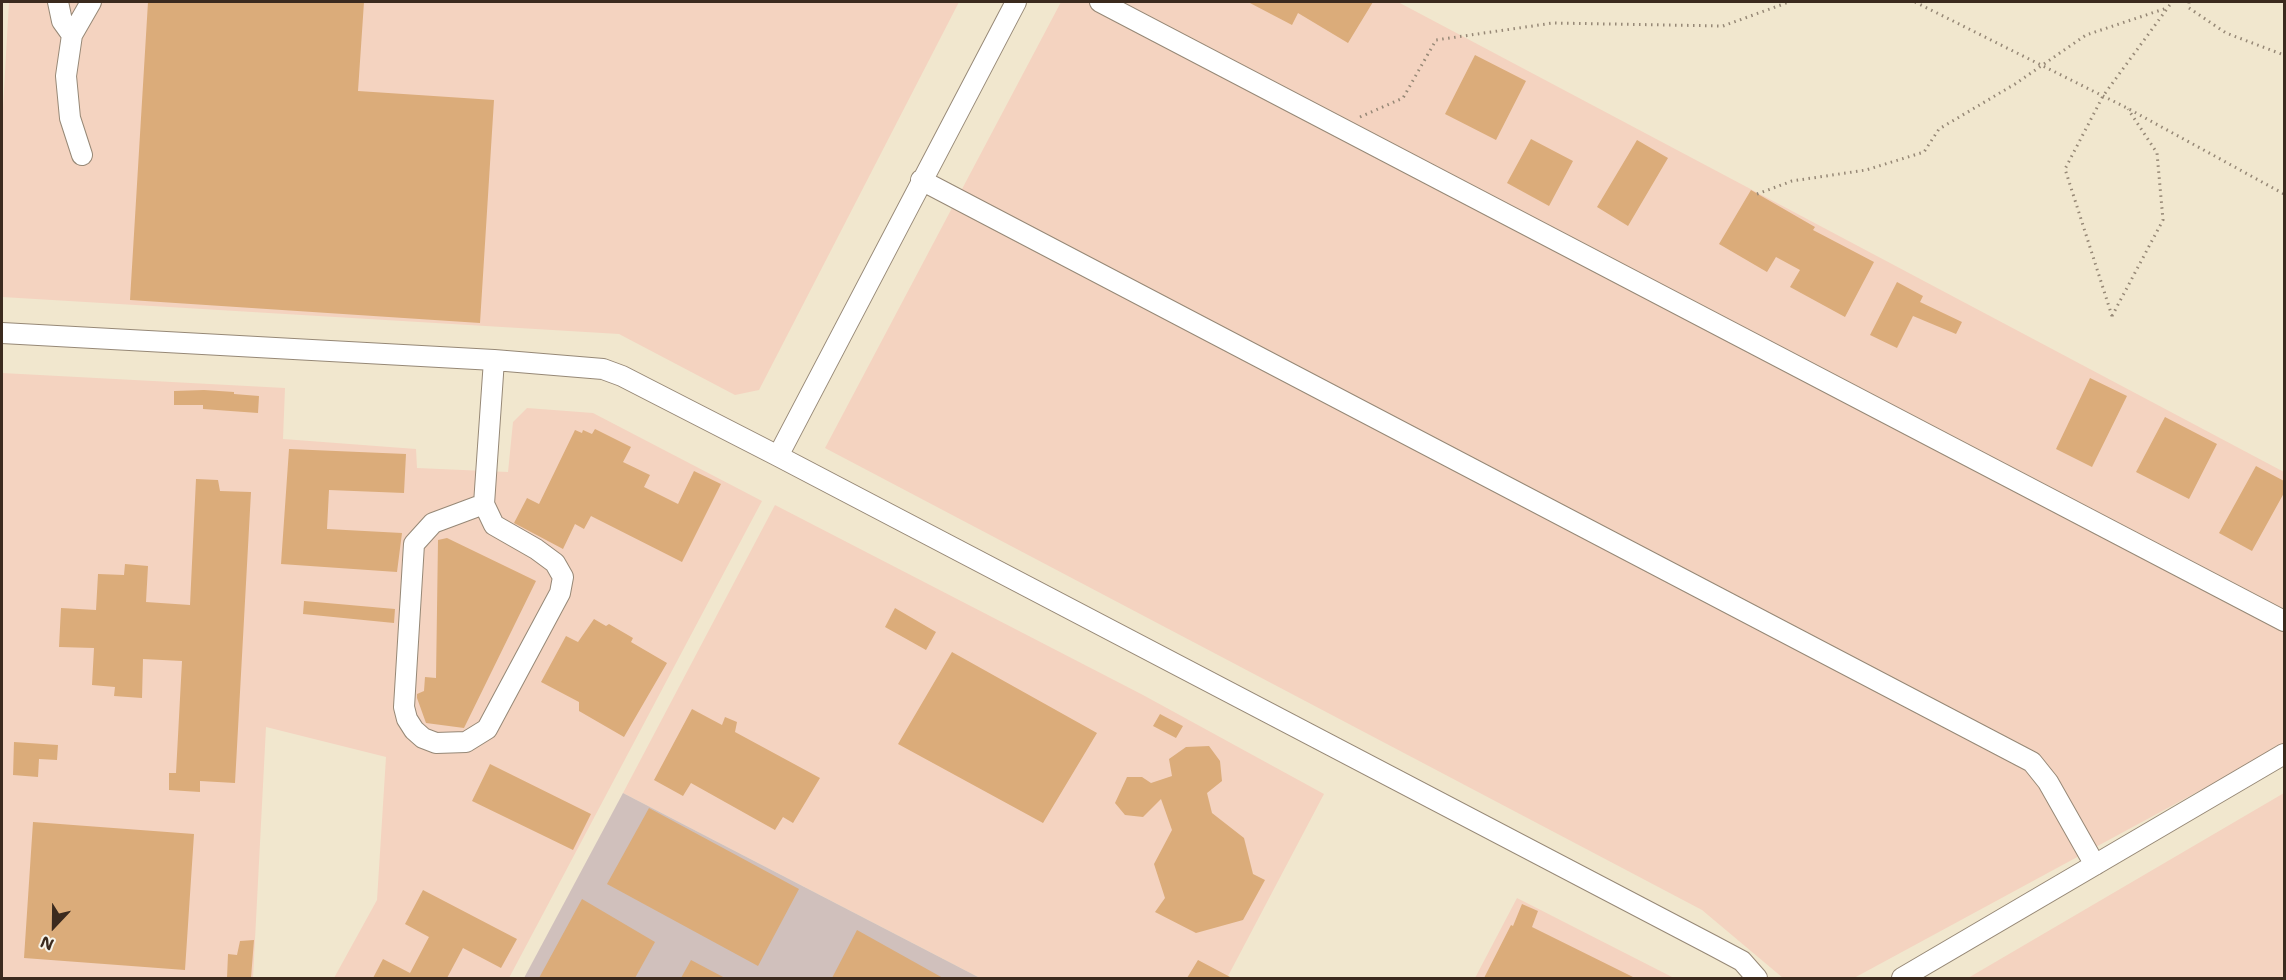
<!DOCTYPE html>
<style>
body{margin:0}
#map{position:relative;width:2286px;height:980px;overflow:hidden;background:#f1e7ce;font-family:"Shantell Sans",sans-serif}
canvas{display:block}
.frame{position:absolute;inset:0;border:3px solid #3b2a1e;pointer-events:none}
.north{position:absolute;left:24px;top:896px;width:60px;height:60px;-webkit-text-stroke:4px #f7f3e8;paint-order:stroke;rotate:202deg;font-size:16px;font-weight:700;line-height:24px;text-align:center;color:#3b2a1e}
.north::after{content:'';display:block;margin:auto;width:21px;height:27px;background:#3b2a1e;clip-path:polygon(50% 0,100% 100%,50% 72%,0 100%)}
</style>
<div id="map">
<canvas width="2286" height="980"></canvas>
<div class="frame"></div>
<div class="north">N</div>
</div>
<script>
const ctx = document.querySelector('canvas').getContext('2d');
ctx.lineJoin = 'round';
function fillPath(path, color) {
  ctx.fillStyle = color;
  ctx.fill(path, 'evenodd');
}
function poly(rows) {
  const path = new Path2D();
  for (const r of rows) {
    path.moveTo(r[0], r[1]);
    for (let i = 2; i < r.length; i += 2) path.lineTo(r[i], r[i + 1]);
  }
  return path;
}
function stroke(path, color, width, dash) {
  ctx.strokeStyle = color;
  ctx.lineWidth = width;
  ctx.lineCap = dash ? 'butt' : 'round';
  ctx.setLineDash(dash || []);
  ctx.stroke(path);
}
fillPath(poly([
 [9,2,959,2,759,390,735,395,619,334,2,297,2,125],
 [1061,2,1398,2,2284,472,2284,745,1854,978,1783,978,1702,910,825,448],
 [2,373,285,388,283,439,416,449,417,468,508,472,513,422,527,408,593,413,762,501,509,978,334,978,377,900,386,757,266,727,253,978,2,978],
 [775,505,1143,695,1324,794,1227,978,980,978,623,793],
 [2284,793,2284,978,1968,978],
 [1517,898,1674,978,1475,978]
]), '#f4d3c0');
fillPath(poly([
 [623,793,980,978,524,978]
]), '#d0c0bc');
fillPath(poly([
 [148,2,364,2,358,91,494,100,480,323,130,300],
 [1248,2,1373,2,1348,43,1298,13,1292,25],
 [1475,55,1526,81,1496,140,1445,114],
 [1531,139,1573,161,1549,206,1507,183],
 [1637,140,1668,158,1628,226,1597,207],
 [1751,190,1815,227,1813,230,1874,262,1845,317,1790,287,1800,270,1776,257,1767,272,1719,244],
 [1897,282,1923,296,1920,302,1962,322,1956,334,1913,316,1897,348,1870,335],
 [2090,378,2127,396,2092,467,2056,449],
 [204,390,234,392,234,394,259,396,258,413,203,409,203,405,174,405,174,391],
 [2165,417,2217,444,2189,499,2136,472],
 [595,429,631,447,623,462,650,475,644,487,678,504,694,471,721,484,682,562,591,516,584,529,575,524,563,549,514,523,527,498,539,504,575,430,582,433,583,430,592,434],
 [289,449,406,454,404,493,329,490,327,529,402,533,397,572,281,564],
 [2256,466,2284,481,2284,493,2252,551,2219,533],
 [196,479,218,480,220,491,251,492,235,783,200,781,200,792,169,790,169,773,176,773,182,661,143,659,142,698,114,696,115,687,92,685,94,648,59,647,61,608,96,610,98,574,124,575,125,564,148,566,146,602,190,605],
 [447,538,536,581,464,728,426,723,417,698,417,694,424,691,425,677,436,678,438,540],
 [304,601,395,609,394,623,303,614],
 [895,608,936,632,926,650,885,627],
 [594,619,606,626,609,624,633,638,631,642,667,663,624,737,579,711,579,702,541,682,566,636,578,642],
 [952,652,1097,733,1043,823,898,744],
 [692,709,722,725,725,717,737,722,735,732,820,778,793,823,783,817,775,830,691,783,683,796,654,780],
 [1160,714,1183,726,1176,738,1153,726],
 [14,742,58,745,57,760,39,759,38,777,13,775],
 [1209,746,1220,761,1222,781,1207,793,1212,813,1244,838,1253,874,1265,880,1243,920,1196,933,1155,912,1165,898,1154,864,1172,830,1161,799,1143,817,1125,815,1115,803,1127,777,1142,777,1151,783,1172,776,1169,759,1186,747],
 [490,764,591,814,573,850,472,801],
 [649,808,799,889,758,966,607,884],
 [33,822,194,834,185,970,24,958],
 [423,890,517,939,501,968,463,948,447,978,373,978,383,959,410,973,429,937,405,924],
 [582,899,655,942,635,978,539,978],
 [1522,904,1538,911,1532,927,1635,978,1484,978,1511,925,1513,926],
 [857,930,943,978,832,978],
 [254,940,251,978,227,978,228,954,237,955,240,941],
 [691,960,725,978,681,978],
 [1198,960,1232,978,1187,978]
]), '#dbac7a');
const minor = poly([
 [58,2,62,21,72,35],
 [1100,2,2284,621],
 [82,155,70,118,66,76,72,35,91,2],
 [921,180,2032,762,2048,782,2095,865],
 [2,333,494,360,603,369,622,376,778,456,1712,945,1742,961,1757,978],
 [778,456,1016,2],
 [484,504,433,523,414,544,404,707,407,719,414,730,423,738,436,743,466,742,487,729,560,593,563,577,555,563,536,549,494,525,484,504,494,360],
 [1902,978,2284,754]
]);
stroke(minor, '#968876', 22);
stroke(poly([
 [1915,2,2127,108,2284,194],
 [2189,2,2189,8,2226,33,2284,55],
 [1360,117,1403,98,1436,40,1553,23,1723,26,1789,2],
 [1757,194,1792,181,1866,170,1924,152,1939,129,2015,84,2086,35,2167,8],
 [2112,316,2065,169,2103,96,2172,2],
 [2112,316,2163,220,2157,153,2128,109]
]), '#968876', 3, [1.5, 4.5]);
stroke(minor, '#fff', 20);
</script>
